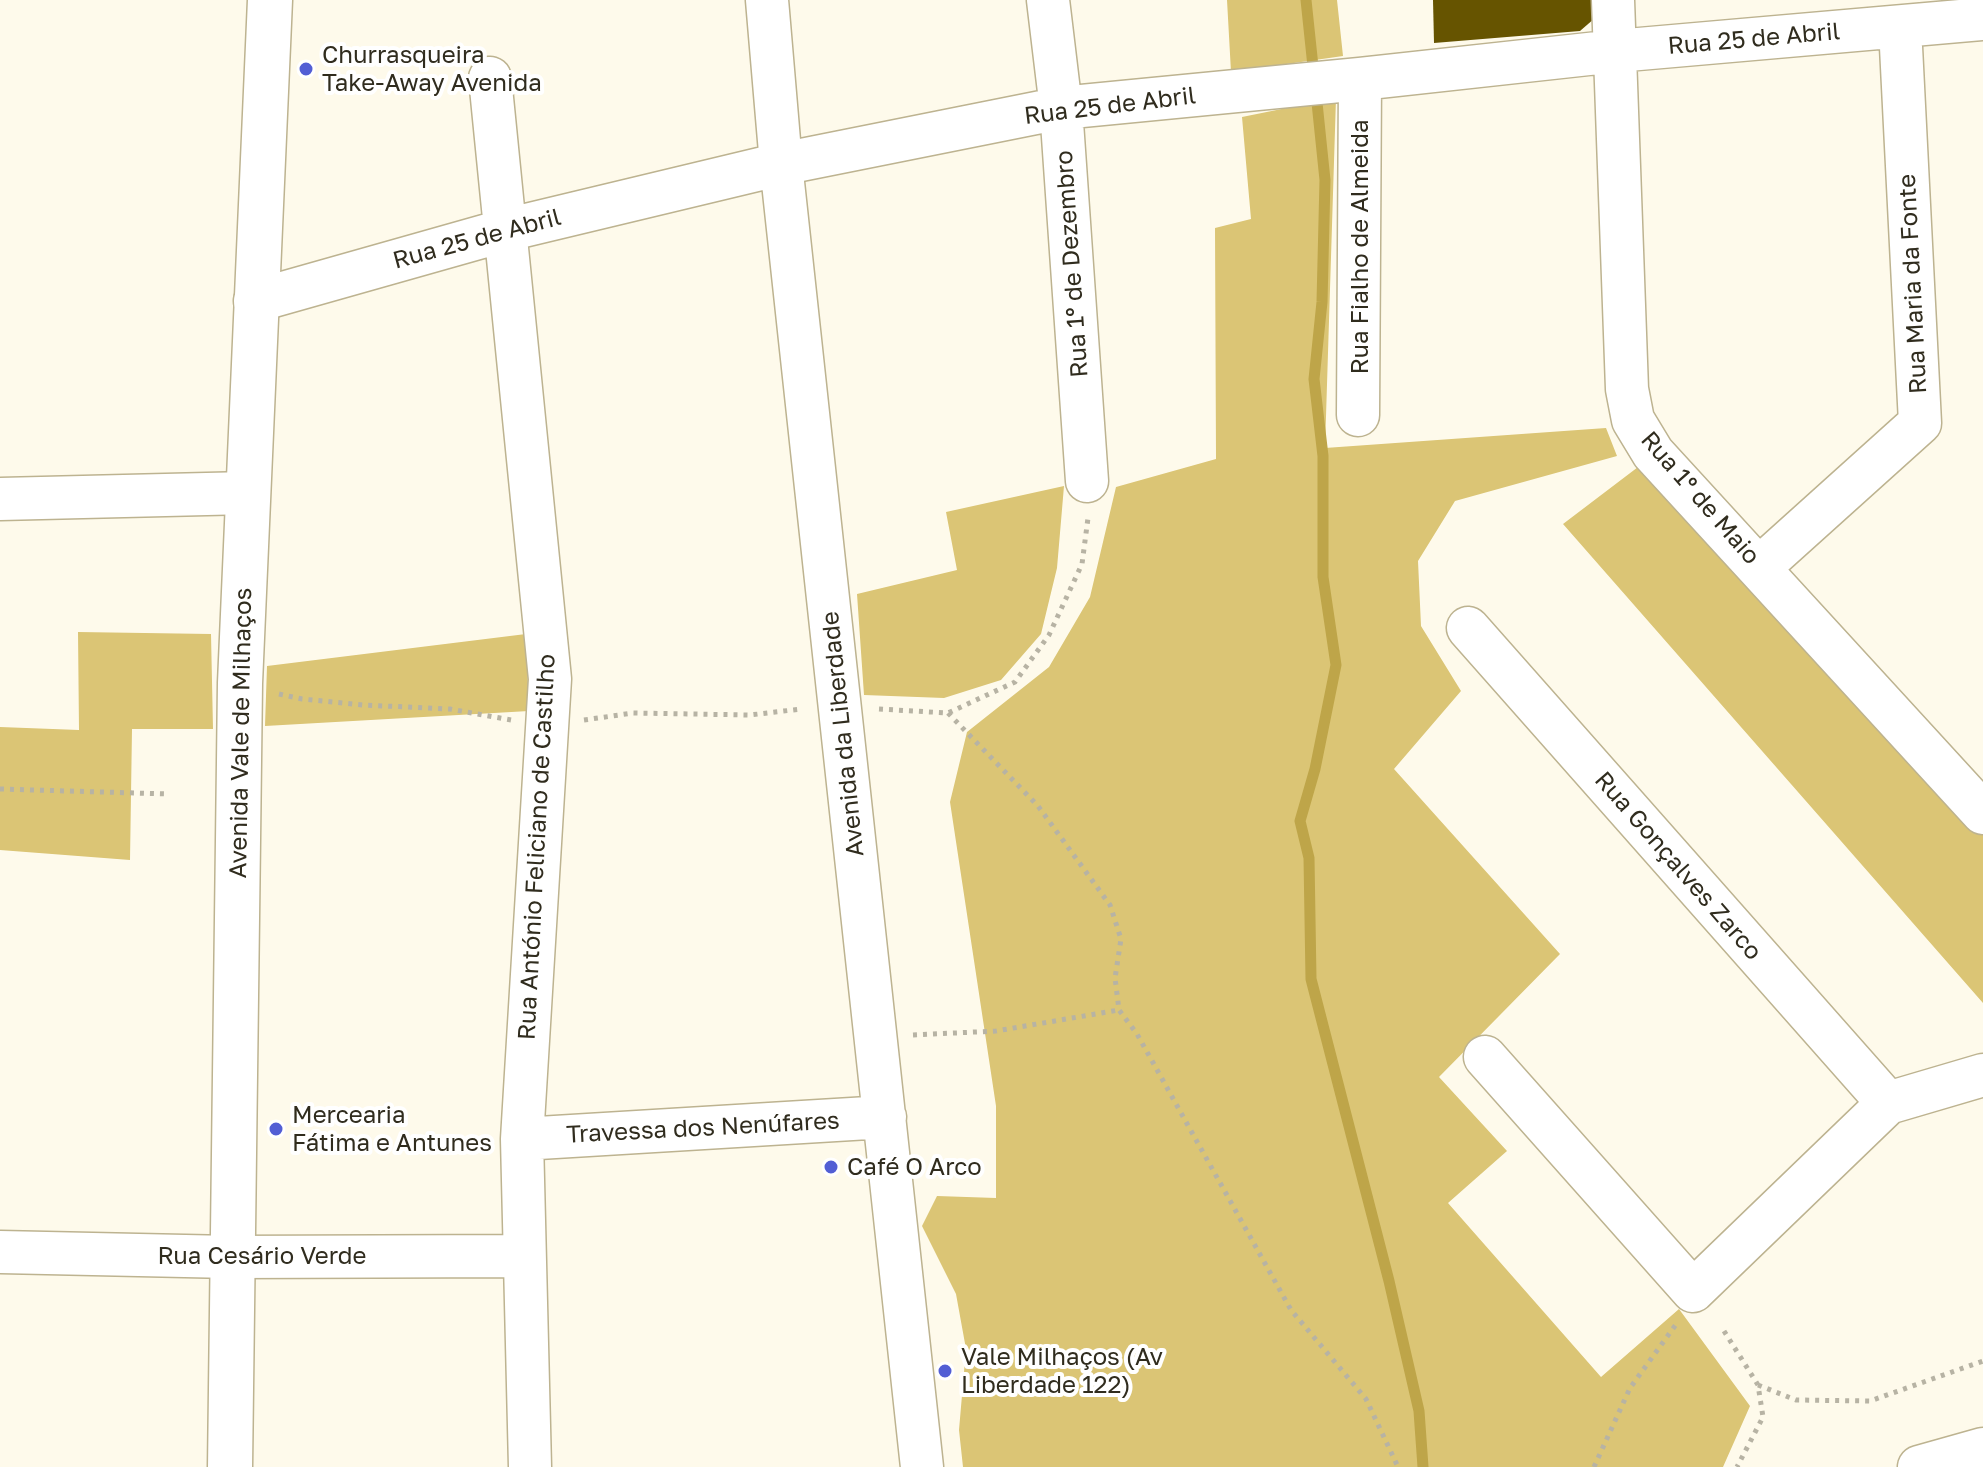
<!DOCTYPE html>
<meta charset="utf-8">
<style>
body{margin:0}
canvas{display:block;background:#fefaeb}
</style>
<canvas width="1983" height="1467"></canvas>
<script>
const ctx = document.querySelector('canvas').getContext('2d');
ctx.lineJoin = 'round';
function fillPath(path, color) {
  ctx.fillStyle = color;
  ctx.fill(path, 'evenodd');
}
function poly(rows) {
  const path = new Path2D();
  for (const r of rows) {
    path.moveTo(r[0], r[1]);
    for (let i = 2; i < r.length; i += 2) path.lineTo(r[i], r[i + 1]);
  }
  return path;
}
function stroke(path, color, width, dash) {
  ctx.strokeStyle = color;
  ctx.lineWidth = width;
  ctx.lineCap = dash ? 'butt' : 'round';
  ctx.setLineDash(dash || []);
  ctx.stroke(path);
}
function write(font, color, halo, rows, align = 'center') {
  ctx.font = font + ' "Golos Text",sans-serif';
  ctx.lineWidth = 8;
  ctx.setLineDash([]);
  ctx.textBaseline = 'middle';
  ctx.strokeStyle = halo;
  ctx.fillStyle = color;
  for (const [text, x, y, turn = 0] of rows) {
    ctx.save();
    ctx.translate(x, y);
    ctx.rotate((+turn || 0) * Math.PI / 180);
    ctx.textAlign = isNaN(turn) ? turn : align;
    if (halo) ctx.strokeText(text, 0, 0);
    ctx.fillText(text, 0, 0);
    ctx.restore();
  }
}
fillPath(poly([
 [1227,0,1337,0,1343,56,1231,72],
 [1336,98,1325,448,1606,428,1617,456,1455,501,1418,561,1421,626,1461,691,1394,769,1560,954,1439,1077,1507,1151,1448,1203,1601,1377,1679,1309,1750,1406,1723,1467,963,1467,959,1430,966,1349,956,1294,922,1226,937,1196,996,1198,996,1106,950,802,967,732,1049,667,1090,597,1116,487,1216,459,1215,228,1251,219,1242,117],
 [1642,464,1983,831,1983,1003,1563,524],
 [1064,486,1057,568,1041,634,1001,680,944,698,864,695,857,594,957,570,946,512],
 [78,632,211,634,213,729,132,729,130,860,0,850,0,727,79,730],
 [526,634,529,711,265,726,267,666]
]), '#dbc575');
stroke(poly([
 [1306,0,1314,76],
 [1316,93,1325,180,1322,302,1314,379,1323,456,1323,577,1336,665,1315,769,1300,821,1309,858,1311,979,1389,1281,1419,1411,1423,1467]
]), '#bea549', 11);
fillPath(poly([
 [1433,0,1593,0,1595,18,1580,31,1434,43]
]), '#665400');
const minor = poly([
 [767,0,781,164,922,1467],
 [1048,0,1061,108,1087,481],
 [1613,0,1627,389,1633,420,1653,453,1983,813],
 [490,78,550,679,522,1139,530,1467],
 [255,301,506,230,781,164,1061,108,1360,79,1616,51,1983,19],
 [1358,415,1360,79],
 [0,499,248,493],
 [1760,567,1920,423,1900,27],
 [1468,628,1888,1103],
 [1485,1057,1693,1291,1888,1103,1983,1075],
 [522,1139,885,1117],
 [0,1252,231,1257,524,1256],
 [1919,1467,1983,1449]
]);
const tertiary = poly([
 [230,1467,240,683,270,0]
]);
stroke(minor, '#bdb390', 45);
stroke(tertiary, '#bdb390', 47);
stroke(poly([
 [279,694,302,699,363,705,450,709,511,720],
 [879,709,948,713,1015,682,1049,635,1082,564,1088,518],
 [948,713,1038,806,1110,905,1121,939,1115,978,1119,1010,1137,1034,1291,1310,1366,1399,1398,1467],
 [584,720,633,713,750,715,801,709],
 [0,789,169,794],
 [913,1035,996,1031,1119,1010],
 [1724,1331,1758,1385,1763,1417,1737,1467],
 [1758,1385,1796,1400,1870,1401,1983,1361],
 [1594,1467,1630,1388,1677,1323]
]), '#b7b3a4', 5, [4, 6]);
stroke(minor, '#fff', 42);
stroke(tertiary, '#fff', 44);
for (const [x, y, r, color] of [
 [306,69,8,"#525ed4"],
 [276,1129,8,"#525ed4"],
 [831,1167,8,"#525ed4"],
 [945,1371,8,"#525ed4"]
]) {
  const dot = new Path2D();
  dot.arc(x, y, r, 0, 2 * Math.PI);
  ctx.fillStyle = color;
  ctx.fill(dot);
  stroke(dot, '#fff', 3);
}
write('24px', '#302c1e', '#fff', [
 ["Rua 25 de Abril",1754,39,-5],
 ["Rua 25 de Abril",1110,106,-7],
 ["Rua 25 de Abril",477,239,-15],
 ["Rua Fialho de Almeida",1360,247,-90],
 ["Rua 1º de Dezembro",1072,264,-94],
 ["Rua Maria da Fonte",1913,284,-93],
 ["Rua 1º de Maio",1700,498,49],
 ["Avenida Vale de Milhaços",241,733,-89],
 ["Avenida da Liberdade",843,734,-96],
 ["Rua António Feliciano de Castilho",537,847,-87],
 ["Rua Gonçalves Zarco",1678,866,49],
 ["Travessa dos Nenúfares",703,1128,-3],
 ["Rua Cesário Verde",262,1256]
]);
write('24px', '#302c1e', '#fff', [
 ["Churrasqueira",322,55],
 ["Take-Away Avenida",322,83],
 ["Mercearia",292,1115],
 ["Fátima e Antunes",292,1143],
 ["Café O Arco",847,1167],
 ["Vale Milhaços (Av",961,1357],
 ["Liberdade 122)",961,1385]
], 'left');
</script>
